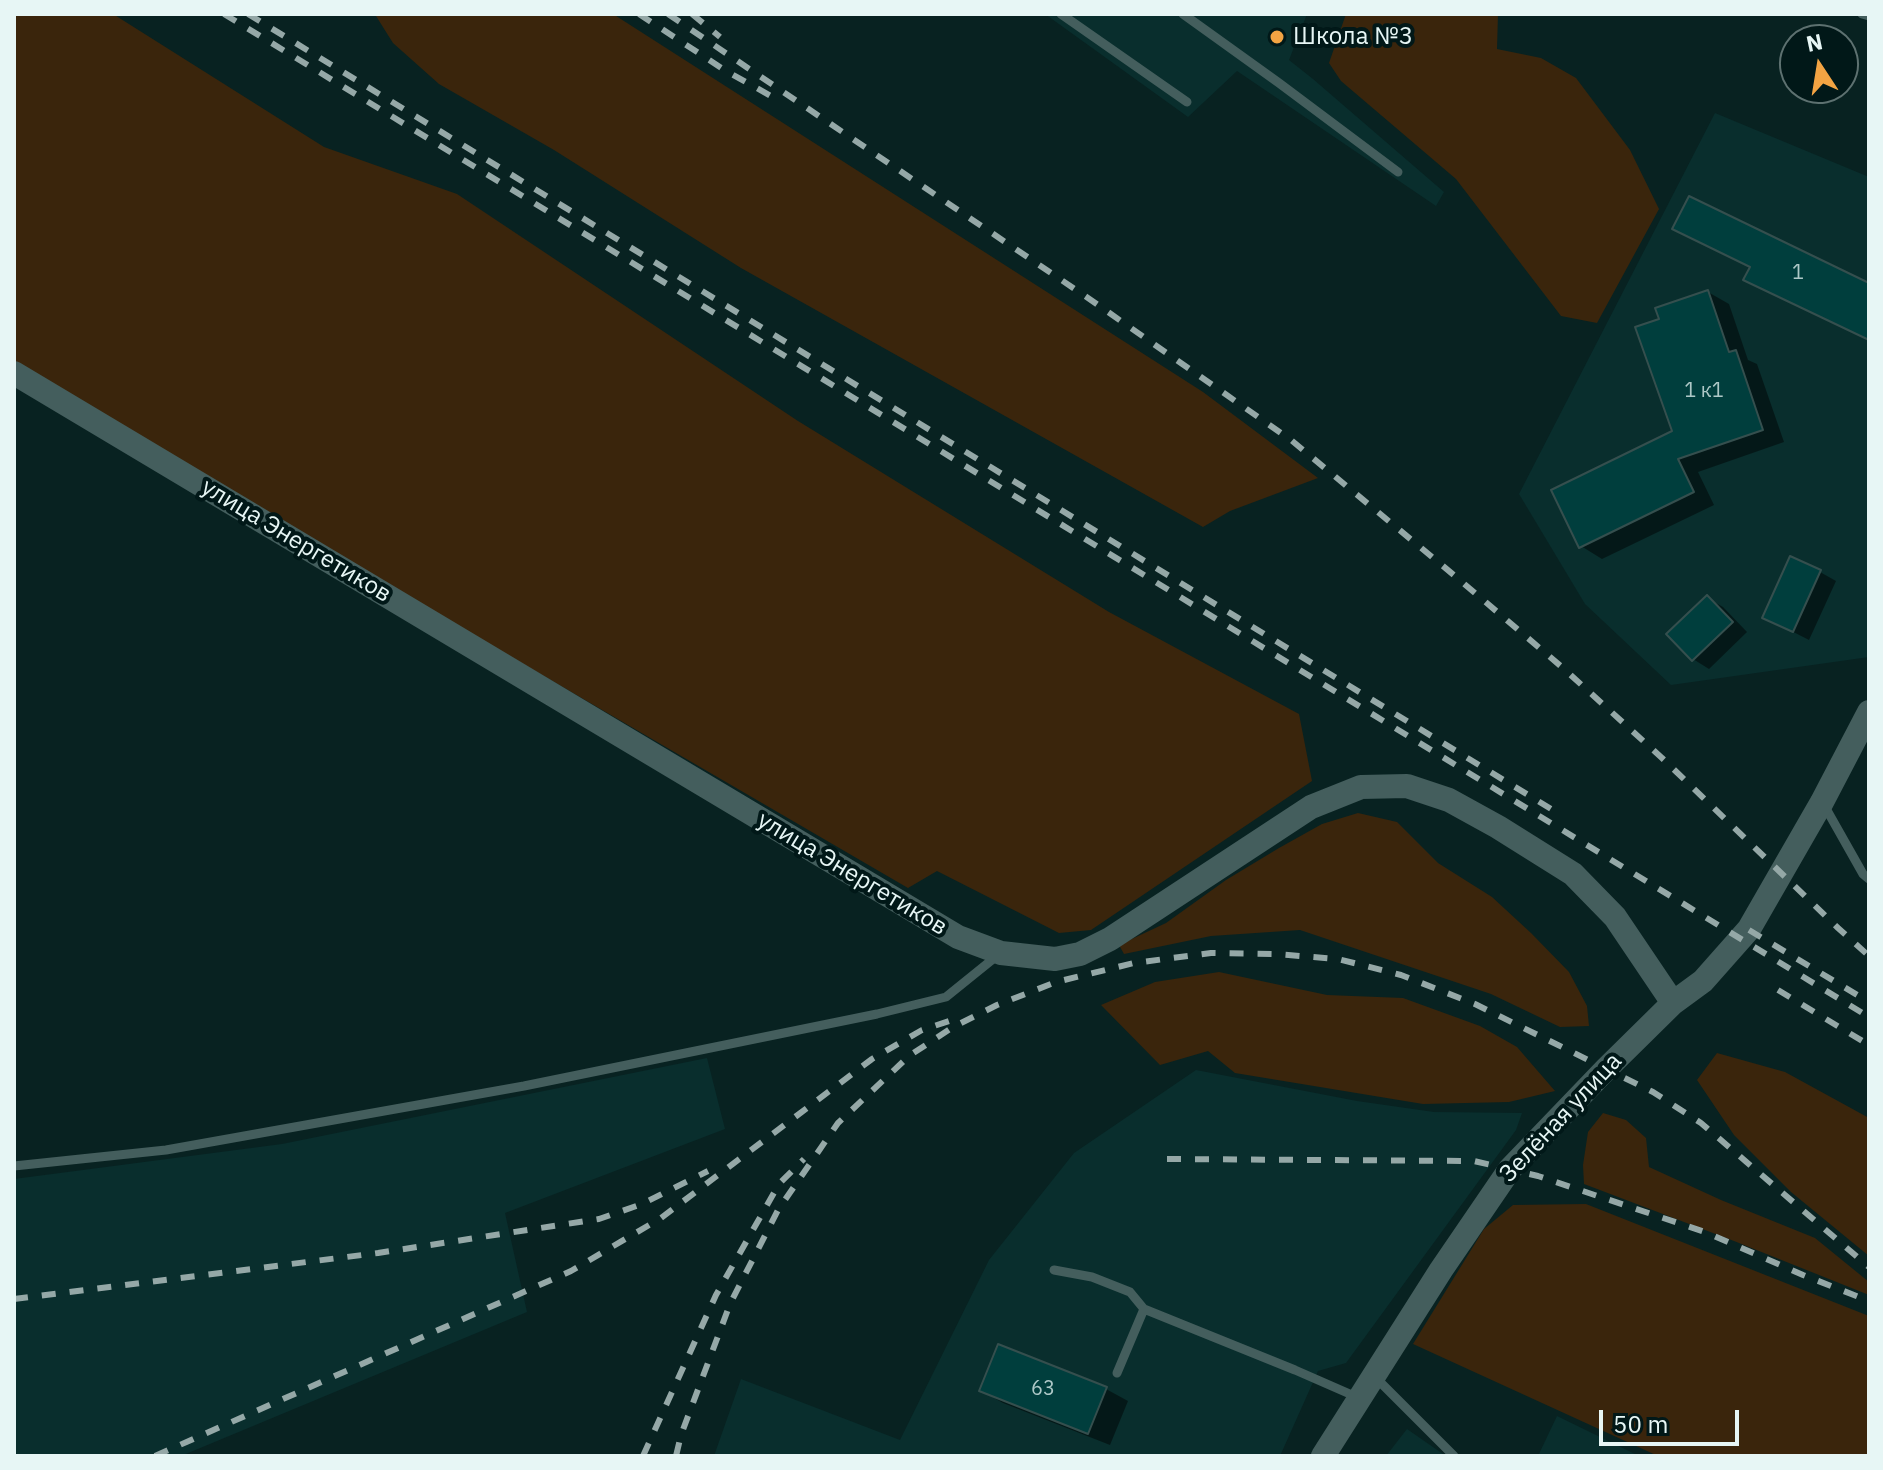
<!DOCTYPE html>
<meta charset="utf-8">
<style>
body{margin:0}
#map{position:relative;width:1883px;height:1470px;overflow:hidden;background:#082221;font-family:"IBM Plex Sans",sans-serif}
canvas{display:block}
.frame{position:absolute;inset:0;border:16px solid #e7f6f5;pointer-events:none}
.north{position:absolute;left:1779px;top:24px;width:80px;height:80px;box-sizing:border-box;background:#011818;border:2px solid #5d7170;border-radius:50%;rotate:348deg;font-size:22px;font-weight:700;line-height:32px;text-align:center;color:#e7f6f5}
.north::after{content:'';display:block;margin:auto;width:28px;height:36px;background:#f3a443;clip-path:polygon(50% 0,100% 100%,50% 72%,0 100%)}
.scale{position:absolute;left:1599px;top:1410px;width:140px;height:36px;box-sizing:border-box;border:4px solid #e7f6f5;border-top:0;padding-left:10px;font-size:24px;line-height:28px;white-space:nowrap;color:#e7f6f5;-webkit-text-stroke:6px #011818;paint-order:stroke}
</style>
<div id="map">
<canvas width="1883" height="1470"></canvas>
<div class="frame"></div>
<div class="north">N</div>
<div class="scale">50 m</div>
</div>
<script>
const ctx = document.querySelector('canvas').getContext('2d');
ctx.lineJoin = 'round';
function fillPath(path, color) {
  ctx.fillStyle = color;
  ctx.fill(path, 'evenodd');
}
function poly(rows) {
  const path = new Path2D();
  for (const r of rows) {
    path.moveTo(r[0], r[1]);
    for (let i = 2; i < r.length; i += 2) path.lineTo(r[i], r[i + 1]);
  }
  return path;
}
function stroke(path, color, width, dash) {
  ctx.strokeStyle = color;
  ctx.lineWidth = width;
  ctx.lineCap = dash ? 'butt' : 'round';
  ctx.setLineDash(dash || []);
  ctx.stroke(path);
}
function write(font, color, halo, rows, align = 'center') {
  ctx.font = font + ' "IBM Plex Sans",sans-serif';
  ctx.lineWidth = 8;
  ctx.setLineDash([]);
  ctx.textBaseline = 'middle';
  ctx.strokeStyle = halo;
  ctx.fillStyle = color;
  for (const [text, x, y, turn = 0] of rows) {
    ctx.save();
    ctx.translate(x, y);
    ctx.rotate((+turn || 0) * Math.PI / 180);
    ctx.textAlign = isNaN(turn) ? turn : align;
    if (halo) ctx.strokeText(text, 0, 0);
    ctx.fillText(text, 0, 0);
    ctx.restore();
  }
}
fillPath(poly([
 [1045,14,1307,14,1289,60,1313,79,1444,192,1436,206,1237,71,1188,117],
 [1715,113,1869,177,1869,657,1671,685,1585,604,1519,494],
 [707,1058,725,1129,505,1213,527,1312,181,1456,14,1456,14,1179,282,1144],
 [1196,1070,1357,1101,1434,1112,1522,1113,1516,1130,1346,1363,1318,1371,1280,1456,714,1456,741,1379,900,1440,989,1260,1074,1153],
 [1557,1416,1639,1456,1538,1456],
 [1407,1429,1443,1454,1444,1456,1386,1456]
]), '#092e2d');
fillPath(poly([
 [14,14,113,14,324,147,457,194,798,421,1109,612,1299,714,1312,781,1091,930,1059,933,937,871,908,888,202,477,14,363],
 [369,14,613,14,1203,392,1318,478,1230,511,1203,527,741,268,554,150,439,84,393,43,376,16],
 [1346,14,1498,14,1497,49,1541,58,1576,78,1630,150,1659,209,1597,323,1561,316,1456,179,1341,81,1329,63],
 [1358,813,1397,822,1438,863,1492,897,1531,933,1569,972,1587,1006,1589,1026,1560,1027,1491,994,1300,930,1211,936,1124,954,1119,945,1166,923,1226,880,1279,848,1322,824],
 [1219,972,1327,995,1403,998,1480,1026,1517,1047,1555,1091,1509,1102,1423,1104,1235,1073,1208,1051,1160,1065,1101,1005,1155,982],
 [1717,1053,1785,1072,1869,1118,1869,1256,1791,1192,1734,1135,1697,1080],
 [1603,1113,1626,1120,1646,1138,1649,1167,1721,1200,1815,1238,1869,1282,1869,1295,1734,1241,1584,1184,1583,1165,1588,1132],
 [1586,1204,1869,1316,1869,1456,1658,1456,1413,1344,1484,1229,1513,1205]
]), '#3a250c');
fillPath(poly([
 [1708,292,1729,304,1748,360,1757,364,1784,442,1698,472,1714,505,1602,559,1581,546,1674,432,1662,320],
 [1820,572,1836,581,1809,640,1764,617],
 [1707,598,1723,607,1747,632,1709,669,1693,659],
 [1106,1389,1128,1401,1110,1445,1003,1403,982,1391]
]), '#0007');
const building = poly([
 [1689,196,1869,283,1869,340,1743,280,1750,267,1672,229,1689,196],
 [1708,290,1729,352,1736,350,1763,430,1678,459,1694,492,1579,548,1551,490,1672,431,1635,327,1659,319,1655,308,1708,290],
 [1790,556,1821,570,1793,632,1762,618,1790,556],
 [1707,595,1733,622,1692,661,1666,634,1707,595],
 [998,1344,1107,1387,1088,1434,979,1391,998,1344]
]);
fillPath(building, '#003e3d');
stroke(building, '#354f4e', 2);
stroke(poly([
 [1061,14,1187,102],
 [1183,14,1279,83,1398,172],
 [1862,14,1869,16],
 [1824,805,1863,874,1869,879],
 [14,1166,166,1150,524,1086,877,1014,946,997,998,955],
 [1054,1270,1092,1277,1130,1292,1144,1309,1295,1370,1359,1398],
 [1117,1373,1144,1309],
 [1376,1378,1454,1456]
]), '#445e5d', 9);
stroke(poly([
 [14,373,958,937,1001,953,1055,959,1080,954,1110,939,1311,807,1361,787,1407,786,1449,800,1498,827,1573,874,1615,917,1673,1003],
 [1323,1456,1441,1270,1510,1169,1606,1069,1673,1003,1703,981,1749,929,1822,802,1869,712]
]), '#445e5d', 24);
stroke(poly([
 [224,14,1869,1017],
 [248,14,1561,815],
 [639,14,726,71,780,101],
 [668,14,1088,298,1291,440,1455,576,1563,668,1662,758,1838,928,1869,956],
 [692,14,720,37],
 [1749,930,1869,1002],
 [1778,990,1869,1045],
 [1167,1159,1474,1161,1538,1176,1705,1232,1803,1275,1869,1301],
 [14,1299,378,1253,599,1219,642,1204,708,1171],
 [155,1456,571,1271,661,1218,872,1059,922,1030,952,1020],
 [643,1456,716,1295,779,1184,804,1159],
 [676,1456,681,1435,730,1304,778,1210,838,1123,909,1056,953,1027,997,1005,1056,982,1134,963,1211,953,1275,954,1338,959,1401,975,1475,1004,1653,1092,1701,1123,1869,1267]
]), '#95a8a7', 6, [14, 14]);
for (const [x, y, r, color] of [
 [1277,37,8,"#f3a443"]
]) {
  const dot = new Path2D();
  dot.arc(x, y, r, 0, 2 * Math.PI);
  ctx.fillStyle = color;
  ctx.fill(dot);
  stroke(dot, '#011818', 3);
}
write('20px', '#adc8c7', null, [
 ["1",1798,273],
 ["1 к1",1704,391],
 ["63",1043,1389]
]);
write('24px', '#e7f6f5', '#011818', [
 ["Школа №3",1293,37]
], 'left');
write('24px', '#e7f6f5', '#011818', [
 ["улица Энергетиков",296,541,31],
 ["улица Энергетиков",852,874,31],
 ["Зелёная улица",1561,1118,-47]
]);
</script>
